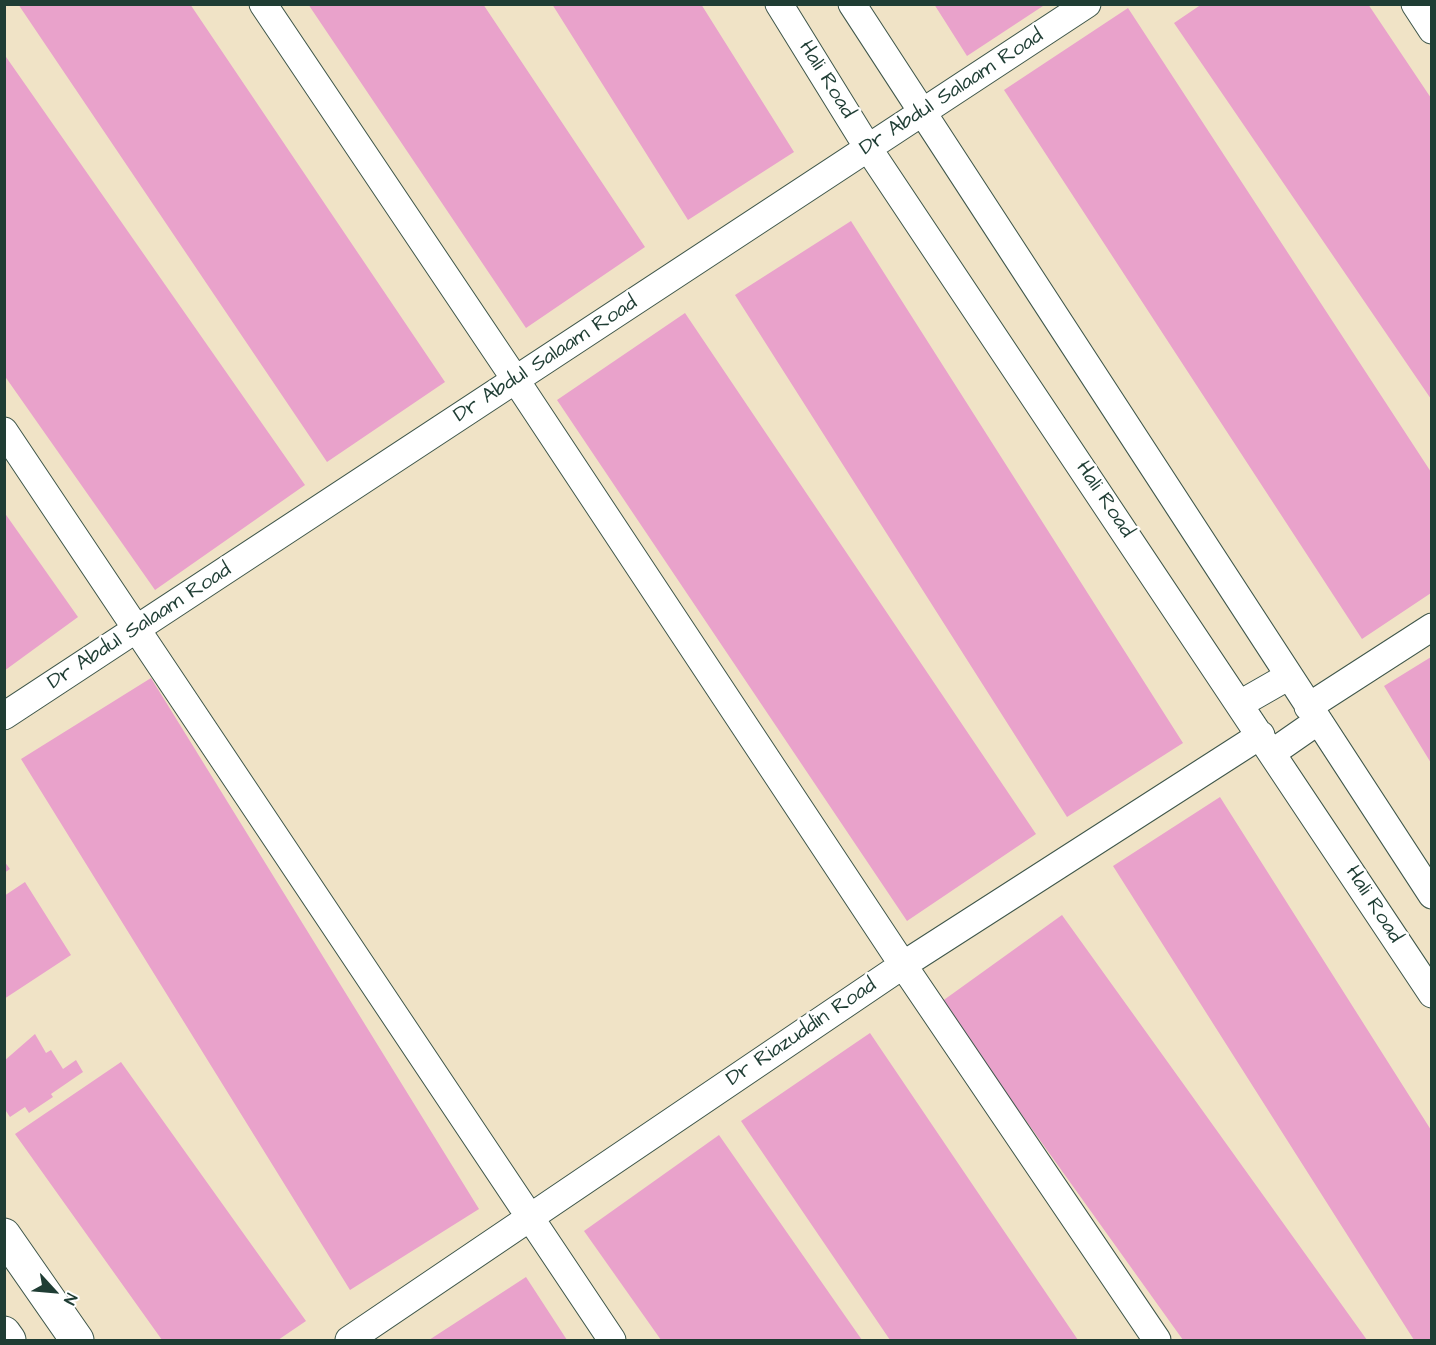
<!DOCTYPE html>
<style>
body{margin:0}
#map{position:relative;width:1436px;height:1345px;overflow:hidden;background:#f0e3c6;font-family:"Architects Daughter",sans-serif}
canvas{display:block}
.frame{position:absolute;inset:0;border:6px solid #1f3d34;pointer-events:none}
.north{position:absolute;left:24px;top:1261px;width:60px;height:60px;-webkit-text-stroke:4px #fff;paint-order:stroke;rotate:116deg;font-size:16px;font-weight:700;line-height:24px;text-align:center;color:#1f3d34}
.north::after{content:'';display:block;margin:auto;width:21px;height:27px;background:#1f3d34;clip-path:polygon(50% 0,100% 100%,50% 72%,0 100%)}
</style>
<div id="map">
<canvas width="1436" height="1345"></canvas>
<div class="frame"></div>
<div class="north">N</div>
</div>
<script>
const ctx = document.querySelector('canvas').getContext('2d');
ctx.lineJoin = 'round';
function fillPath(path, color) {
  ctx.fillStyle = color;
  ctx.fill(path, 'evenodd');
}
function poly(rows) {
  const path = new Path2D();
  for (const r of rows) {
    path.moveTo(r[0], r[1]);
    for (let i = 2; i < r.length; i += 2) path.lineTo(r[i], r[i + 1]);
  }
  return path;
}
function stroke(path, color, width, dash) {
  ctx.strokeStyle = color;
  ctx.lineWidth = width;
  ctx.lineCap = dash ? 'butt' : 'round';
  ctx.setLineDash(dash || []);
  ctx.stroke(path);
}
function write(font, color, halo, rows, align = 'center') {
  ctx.font = font + ' "Architects Daughter",sans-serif';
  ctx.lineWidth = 5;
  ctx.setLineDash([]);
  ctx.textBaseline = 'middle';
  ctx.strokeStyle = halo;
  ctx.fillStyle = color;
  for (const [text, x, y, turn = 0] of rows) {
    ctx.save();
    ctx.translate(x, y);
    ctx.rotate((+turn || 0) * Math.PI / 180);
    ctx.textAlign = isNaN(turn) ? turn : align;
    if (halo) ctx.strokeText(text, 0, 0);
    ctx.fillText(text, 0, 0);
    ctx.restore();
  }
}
fillPath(poly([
 [18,4,190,4,445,382,327,462],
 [308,4,483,4,645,247,526,328],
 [552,4,701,4,794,152,688,220],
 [934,4,1046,4,967,56],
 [1202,4,1368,4,1431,98,1431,399,1174,23],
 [1128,8,1431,472,1431,593,1362,639,1004,90],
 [4,54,305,485,155,590,4,375],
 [851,221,1183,743,1067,817,735,295],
 [685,313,1036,834,907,921,557,400],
 [4,512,78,617,4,671],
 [1431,657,1431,763,1384,686],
 [151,678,479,1209,350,1290,21,759],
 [1220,797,1431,1130,1431,1340,1414,1340,1113,866],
 [4,861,10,869,4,873],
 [25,882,71,955,4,999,4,896],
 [1062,915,1182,1082,1367,1340,1183,1340,941,1002],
 [870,1033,989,1209,1078,1340,890,1340,741,1121],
 [35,1034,46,1053,51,1050,63,1069,76,1060,83,1072,51,1094,53,1097,29,1113,25,1107,10,1117,4,1108,4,1061],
 [121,1062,306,1321,278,1340,162,1340,15,1134],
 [719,1135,841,1310,862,1340,661,1340,584,1231],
 [526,1277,567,1340,429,1340]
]), '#e9a2cb');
const street = poly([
 [263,4,515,379,903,965,1157,1340],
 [779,4,868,148,1432,994],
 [852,4,1432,895],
 [1415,4,1432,30],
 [4,431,612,1340],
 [1240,704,1289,676],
 [1308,707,1432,627],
 [4,716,1087,4],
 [1272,753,1318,721],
 [349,1340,903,965,1261,735]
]);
const secondary = poly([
 [4,1235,77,1340],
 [4,1333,9,1340]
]);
stroke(street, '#3e564a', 29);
stroke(secondary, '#3e564a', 35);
stroke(street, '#fff', 27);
stroke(secondary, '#fff', 33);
write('21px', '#1f3d34', '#fff', [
 ["Hali Road",826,80,58],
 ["Dr Abdul Salaam Road",952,93,-33],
 ["Dr Abdul Salaam Road",546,360,-33],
 ["Hali Road",1104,500,56],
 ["Dr Abdul Salaam Road",140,627,-33],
 ["Hali Road",1373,905,57],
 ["Dr Riazuddin Road",802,1033,-34]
]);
</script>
